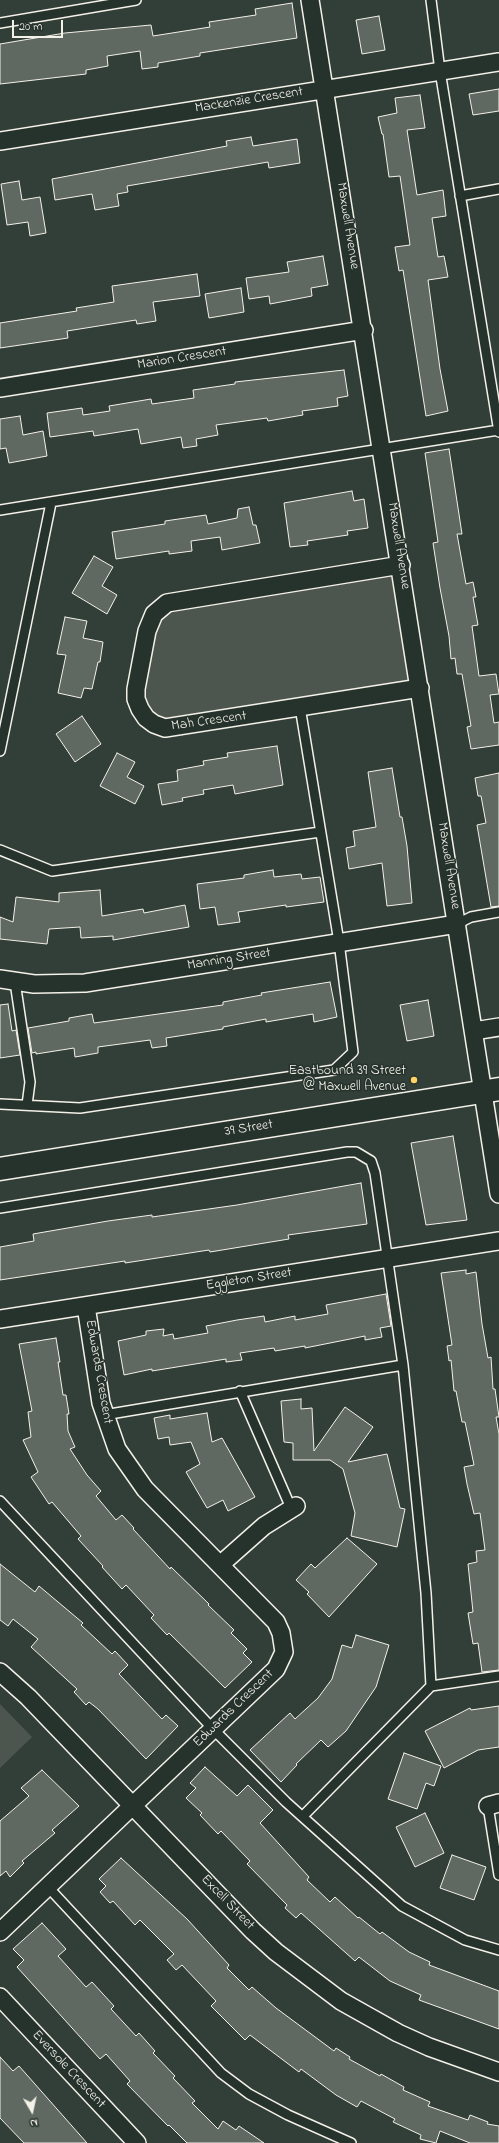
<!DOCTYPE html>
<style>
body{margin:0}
#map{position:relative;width:499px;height:2143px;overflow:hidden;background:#323e38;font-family:"Indie Flower",sans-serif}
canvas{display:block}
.north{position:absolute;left:12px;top:2091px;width:40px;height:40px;-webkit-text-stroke:3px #26332d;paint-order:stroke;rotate:171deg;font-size:11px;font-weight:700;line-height:16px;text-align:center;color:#f4f1e8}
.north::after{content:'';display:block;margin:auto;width:14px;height:18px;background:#f4f1e8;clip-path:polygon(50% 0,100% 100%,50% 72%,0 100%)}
.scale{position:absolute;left:12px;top:20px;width:51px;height:18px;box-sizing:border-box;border:2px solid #f4f1e8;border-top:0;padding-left:5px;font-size:12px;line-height:14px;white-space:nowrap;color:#f4f1e8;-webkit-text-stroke:3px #26332d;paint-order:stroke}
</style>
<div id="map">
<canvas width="499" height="2143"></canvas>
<div class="north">N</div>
<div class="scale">20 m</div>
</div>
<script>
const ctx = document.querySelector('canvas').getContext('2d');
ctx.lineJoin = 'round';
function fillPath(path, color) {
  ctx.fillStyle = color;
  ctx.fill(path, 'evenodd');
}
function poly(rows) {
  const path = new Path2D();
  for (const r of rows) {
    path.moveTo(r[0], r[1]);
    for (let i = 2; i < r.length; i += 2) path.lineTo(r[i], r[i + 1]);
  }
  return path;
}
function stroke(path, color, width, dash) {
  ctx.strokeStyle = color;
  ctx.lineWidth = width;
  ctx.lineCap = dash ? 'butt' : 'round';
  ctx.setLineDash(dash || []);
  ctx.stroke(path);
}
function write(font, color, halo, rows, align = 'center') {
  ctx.font = font + ' "Indie Flower",sans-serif';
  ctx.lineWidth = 3;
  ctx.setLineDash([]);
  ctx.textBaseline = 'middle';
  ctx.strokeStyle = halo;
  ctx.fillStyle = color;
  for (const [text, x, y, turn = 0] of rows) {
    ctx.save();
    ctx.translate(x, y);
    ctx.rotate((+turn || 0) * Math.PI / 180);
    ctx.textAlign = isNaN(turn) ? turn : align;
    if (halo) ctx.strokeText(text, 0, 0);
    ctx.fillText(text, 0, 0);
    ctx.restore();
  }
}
fillPath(poly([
 [401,565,420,688,154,724,136,689,154,614],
 [0,1704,32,1737,0,1768]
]), '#4c564f');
const building = poly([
 [292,3,297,38,200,53,200,56,158,63,158,67,142,69,140,51,107,56,108,66,86,70,86,74,0,84,0,44,65,33,151,25,153,36,210,27,209,22,256,15,255,9,292,3],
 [379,16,385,50,362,54,356,20,379,16],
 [499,89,499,111,473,115,469,94,499,89],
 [420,95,425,128,407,130,417,195,443,190,446,216,432,218,438,257,444,256,448,277,428,280,440,369,448,411,426,416,403,270,399,271,395,247,410,245,400,176,389,177,383,134,382,134,378,117,397,113,395,98,420,95],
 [251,137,253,146,297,139,300,163,269,168,268,162,127,186,128,192,117,194,119,206,95,210,92,194,55,200,52,179,227,146,226,141,251,137],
 [19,181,22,200,40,197,46,233,30,236,28,222,7,225,1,184,19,181],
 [323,256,328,285,311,288,312,296,270,304,269,296,249,299,246,278,289,272,287,262,323,256],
 [197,274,200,296,153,302,156,321,137,324,136,320,67,331,68,338,0,348,0,323,77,311,76,308,114,302,112,286,197,274],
 [241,288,244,312,209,318,205,294,241,288],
 [344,370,348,396,337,398,338,406,302,411,303,415,268,421,267,418,216,425,218,435,196,439,197,446,183,448,181,437,141,444,138,429,94,436,93,431,50,437,47,413,82,408,83,415,110,411,109,406,151,399,152,404,194,398,193,390,235,384,235,382,344,370],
 [20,416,23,435,43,431,47,456,9,463,6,448,0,449,0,419,20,416],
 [449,449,462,534,457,534,466,584,473,582,476,597,473,597,478,625,472,626,479,676,496,674,499,694,490,695,494,723,499,722,499,745,471,749,467,727,471,726,462,674,457,674,455,658,451,659,449,636,440,588,433,543,438,542,425,453,449,449],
 [352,491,354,501,364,499,368,528,347,531,348,535,307,541,308,545,290,547,284,503,352,491],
 [249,507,253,525,256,525,260,543,222,550,220,537,191,541,192,551,169,554,169,551,116,559,112,532,165,524,165,521,206,515,208,524,237,518,238,509,249,507],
 [94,556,113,567,102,586,117,595,107,614,72,593,94,556],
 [65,617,87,621,83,638,103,642,100,662,98,662,92,689,84,688,81,698,58,693,66,655,57,654,65,617],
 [82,716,101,744,75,762,56,734,82,716],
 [277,746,283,785,235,794,233,785,203,790,204,794,182,798,183,801,162,805,158,784,178,781,177,770,204,765,203,761,228,757,227,753,277,746],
 [117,753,135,762,127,777,144,786,135,804,100,786,117,753],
 [392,768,400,817,402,817,407,846,412,903,387,906,382,863,349,869,346,848,355,846,353,831,376,827,368,772,392,768],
 [499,773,499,906,491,907,477,825,486,823,481,796,478,796,475,778,499,773],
 [273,870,274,877,301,874,302,879,320,877,324,902,286,907,286,905,238,912,240,922,218,925,215,907,200,909,197,884,244,878,244,875,273,870],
 [100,890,102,916,143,909,144,913,185,905,189,927,113,940,113,936,81,938,80,927,49,929,47,944,0,939,0,917,13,922,16,897,59,902,59,893,100,890],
 [330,982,337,1017,314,1022,313,1014,266,1022,266,1019,223,1027,223,1029,166,1038,167,1046,152,1048,150,1040,98,1047,98,1053,75,1057,74,1048,36,1054,36,1052,32,1053,28,1028,69,1021,69,1018,92,1014,94,1023,223,1005,223,1002,262,995,261,993,330,982],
 [428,1000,434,1036,407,1041,400,1005,428,1000],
 [8,1004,12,1031,16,1030,20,1055,0,1058,0,1005,8,1004],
 [453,1136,467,1220,426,1225,411,1143,453,1136],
 [361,1183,367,1224,288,1235,289,1239,210,1252,209,1250,125,1263,125,1261,0,1280,0,1247,34,1241,33,1234,108,1221,152,1215,152,1217,237,1205,361,1183],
 [466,1270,466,1274,476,1272,482,1324,488,1358,491,1357,493,1389,495,1389,499,1417,496,1417,499,1434,499,1670,482,1672,478,1643,473,1644,468,1613,473,1612,468,1564,477,1562,476,1551,485,1550,480,1513,474,1514,467,1484,464,1467,474,1465,465,1422,462,1422,456,1391,454,1391,451,1360,449,1361,447,1346,452,1345,441,1273,466,1270],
 [386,1294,391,1326,380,1328,382,1337,365,1340,365,1336,305,1348,305,1346,275,1351,274,1348,240,1353,242,1360,226,1362,226,1359,152,1371,152,1369,124,1375,118,1341,146,1335,146,1331,164,1329,163,1336,173,1334,174,1339,208,1333,206,1326,237,1320,264,1316,265,1322,295,1316,295,1320,328,1314,326,1305,386,1294],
 [56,1338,60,1362,58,1362,63,1395,66,1395,69,1414,67,1414,68,1431,75,1447,70,1449,87,1475,101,1491,96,1496,116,1520,122,1515,134,1528,133,1529,170,1569,171,1567,209,1604,208,1605,234,1630,231,1633,247,1649,243,1653,252,1662,225,1688,169,1633,167,1635,151,1618,154,1615,126,1585,122,1589,102,1567,103,1566,78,1539,81,1536,52,1502,49,1504,31,1477,38,1472,23,1440,31,1437,28,1412,32,1411,19,1344,56,1338],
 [301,1399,301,1409,312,1408,314,1451,345,1407,373,1427,348,1462,387,1454,400,1508,405,1509,397,1547,351,1536,355,1513,343,1469,330,1460,293,1460,293,1443,284,1442,281,1401,301,1399],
 [207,1413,212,1442,222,1438,255,1497,228,1511,223,1500,207,1508,186,1472,200,1464,191,1442,170,1445,169,1437,158,1439,154,1418,170,1415,170,1419,207,1413],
 [347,1538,377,1564,329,1617,307,1594,309,1592,296,1580,311,1564,315,1568,347,1538],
 [0,1564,35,1592,39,1586,83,1623,81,1625,112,1654,115,1651,128,1665,119,1674,162,1719,166,1715,178,1726,146,1759,98,1709,89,1702,86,1705,74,1692,77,1689,31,1647,38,1639,13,1619,8,1626,0,1620,0,1564],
 [356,1635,389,1645,376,1687,346,1731,328,1747,321,1740,296,1764,297,1765,281,1782,250,1750,290,1713,295,1719,318,1698,332,1679,342,1645,352,1648,356,1635],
 [499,1706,499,1747,478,1750,444,1768,425,1731,470,1708,471,1710,499,1706],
 [404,1753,441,1766,434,1786,426,1783,417,1809,388,1799,404,1753],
 [205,1767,237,1796,248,1785,273,1810,260,1823,309,1877,307,1880,330,1902,335,1897,358,1918,359,1917,380,1934,382,1932,409,1952,430,1962,429,1965,499,1991,499,2029,419,2000,421,1995,390,1981,359,1957,355,1961,301,1913,296,1918,285,1908,287,1905,247,1864,250,1861,221,1831,218,1834,200,1815,202,1813,186,1798,196,1788,190,1783,205,1767],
 [42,1770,79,1806,52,1830,55,1833,22,1861,24,1863,10,1877,6,1871,0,1876,0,1821,29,1796,21,1788,42,1770],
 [425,1813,444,1853,415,1867,396,1827,425,1813],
 [452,1855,486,1867,474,1900,440,1888,452,1855],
 [121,1858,187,1919,229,1965,227,1968,249,1990,252,1987,276,2008,334,2051,336,2048,350,2057,349,2059,380,2076,381,2074,404,2087,403,2090,430,2102,428,2106,468,2120,470,2115,488,2122,487,2124,499,2126,499,2143,470,2143,440,2131,436,2143,420,2139,421,2135,393,2122,395,2119,361,2101,357,2107,336,2095,301,2069,299,2072,250,2035,245,2040,211,2006,216,2001,182,1965,176,1970,167,1960,174,1954,140,1920,135,1925,113,1901,110,1903,100,1892,106,1886,99,1879,121,1858],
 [42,1923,66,1949,58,1956,86,1987,92,1982,114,2006,111,2009,136,2036,139,2033,155,2051,153,2053,175,2076,173,2078,195,2101,192,2103,218,2129,223,2121,236,2130,239,2126,264,2143,187,2143,169,2125,168,2126,127,2084,130,2081,106,2054,100,2059,17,1967,24,1960,13,1949,42,1923],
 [0,2057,13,2071,19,2066,87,2143,24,2143,0,2118,0,2057]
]);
fillPath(building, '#5f6861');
stroke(building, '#f4f1e8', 1);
const lane = poly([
 [431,0,440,71,499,432],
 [0,23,136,0],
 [460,196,499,189],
 [0,510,499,430],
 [0,751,51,503],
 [0,850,52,871,320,832],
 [457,924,471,917,499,912],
 [15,982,30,1082,27,1105],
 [0,1104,80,1108,334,1070,353,1052,339,942,300,707],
 [0,1208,347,1152,356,1152,371,1161,375,1173,403,1365,426,1593,431,1686,303,1816],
 [240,1391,291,1508],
 [104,1415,403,1365],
 [0,1501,213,1729,286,1802,402,1906,465,1940,499,1950],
 [431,1686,499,1676],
 [488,1806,499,1875],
 [48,1887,221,2073,249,2094,288,2115,351,2143]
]);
const street = poly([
 [310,0,499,1194],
 [0,141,499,62],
 [0,388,364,330],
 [401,565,167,603,154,614,147,631,136,689,136,699,140,709,146,718,154,724,165,728,420,688],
 [0,979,34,984,85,983,457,924],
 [474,1031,499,1027],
 [0,1319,499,1241],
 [220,1565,264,1526,296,1506],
 [0,1672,28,1697,253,1931,276,1952,341,2001,398,2033,429,2047,499,2072],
 [488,1806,499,1803],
 [0,1932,276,1669,284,1652,281,1633,276,1622,145,1489,117,1449,101,1403,86,1306],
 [0,1997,137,2143]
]);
const secondary = poly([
 [0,1169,499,1089]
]);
stroke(lane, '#f4f1e8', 12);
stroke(street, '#f4f1e8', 20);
stroke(secondary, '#f4f1e8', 25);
stroke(lane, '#26332d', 9);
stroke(street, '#26332d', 17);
stroke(secondary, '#26332d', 22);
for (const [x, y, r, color] of [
 [414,1080,4,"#ffd166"]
]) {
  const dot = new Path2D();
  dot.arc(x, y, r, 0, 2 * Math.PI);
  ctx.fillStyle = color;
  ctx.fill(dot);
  stroke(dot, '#26332d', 1.5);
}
write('14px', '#f4f1e8', '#26332d', [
 ["Mackenzie Crescent",249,101,-9],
 ["Maxwell Avenue",347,226,81],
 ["Marion Crescent",182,359,-9],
 ["Maxwell Avenue",398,546,81],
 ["Mah Crescent",209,722,-8],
 ["Maxwell Avenue",448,866,81],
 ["Manning Street",229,960,-9],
 ["39 Street",249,1129,-9],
 ["Eggleton Street",249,1280,-9],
 ["Edwards Crescent",98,1372,80],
 ["Edwards Crescent",234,1709,-44],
 ["Excell Street",227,1903,46],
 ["Eversole Crescent",68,2070,47]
]);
write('14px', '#f4f1e8', '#26332d', [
 ["Eastbound 39 Street",406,1072],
 ["@ Maxwell Avenue",406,1088]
], 'right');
</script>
